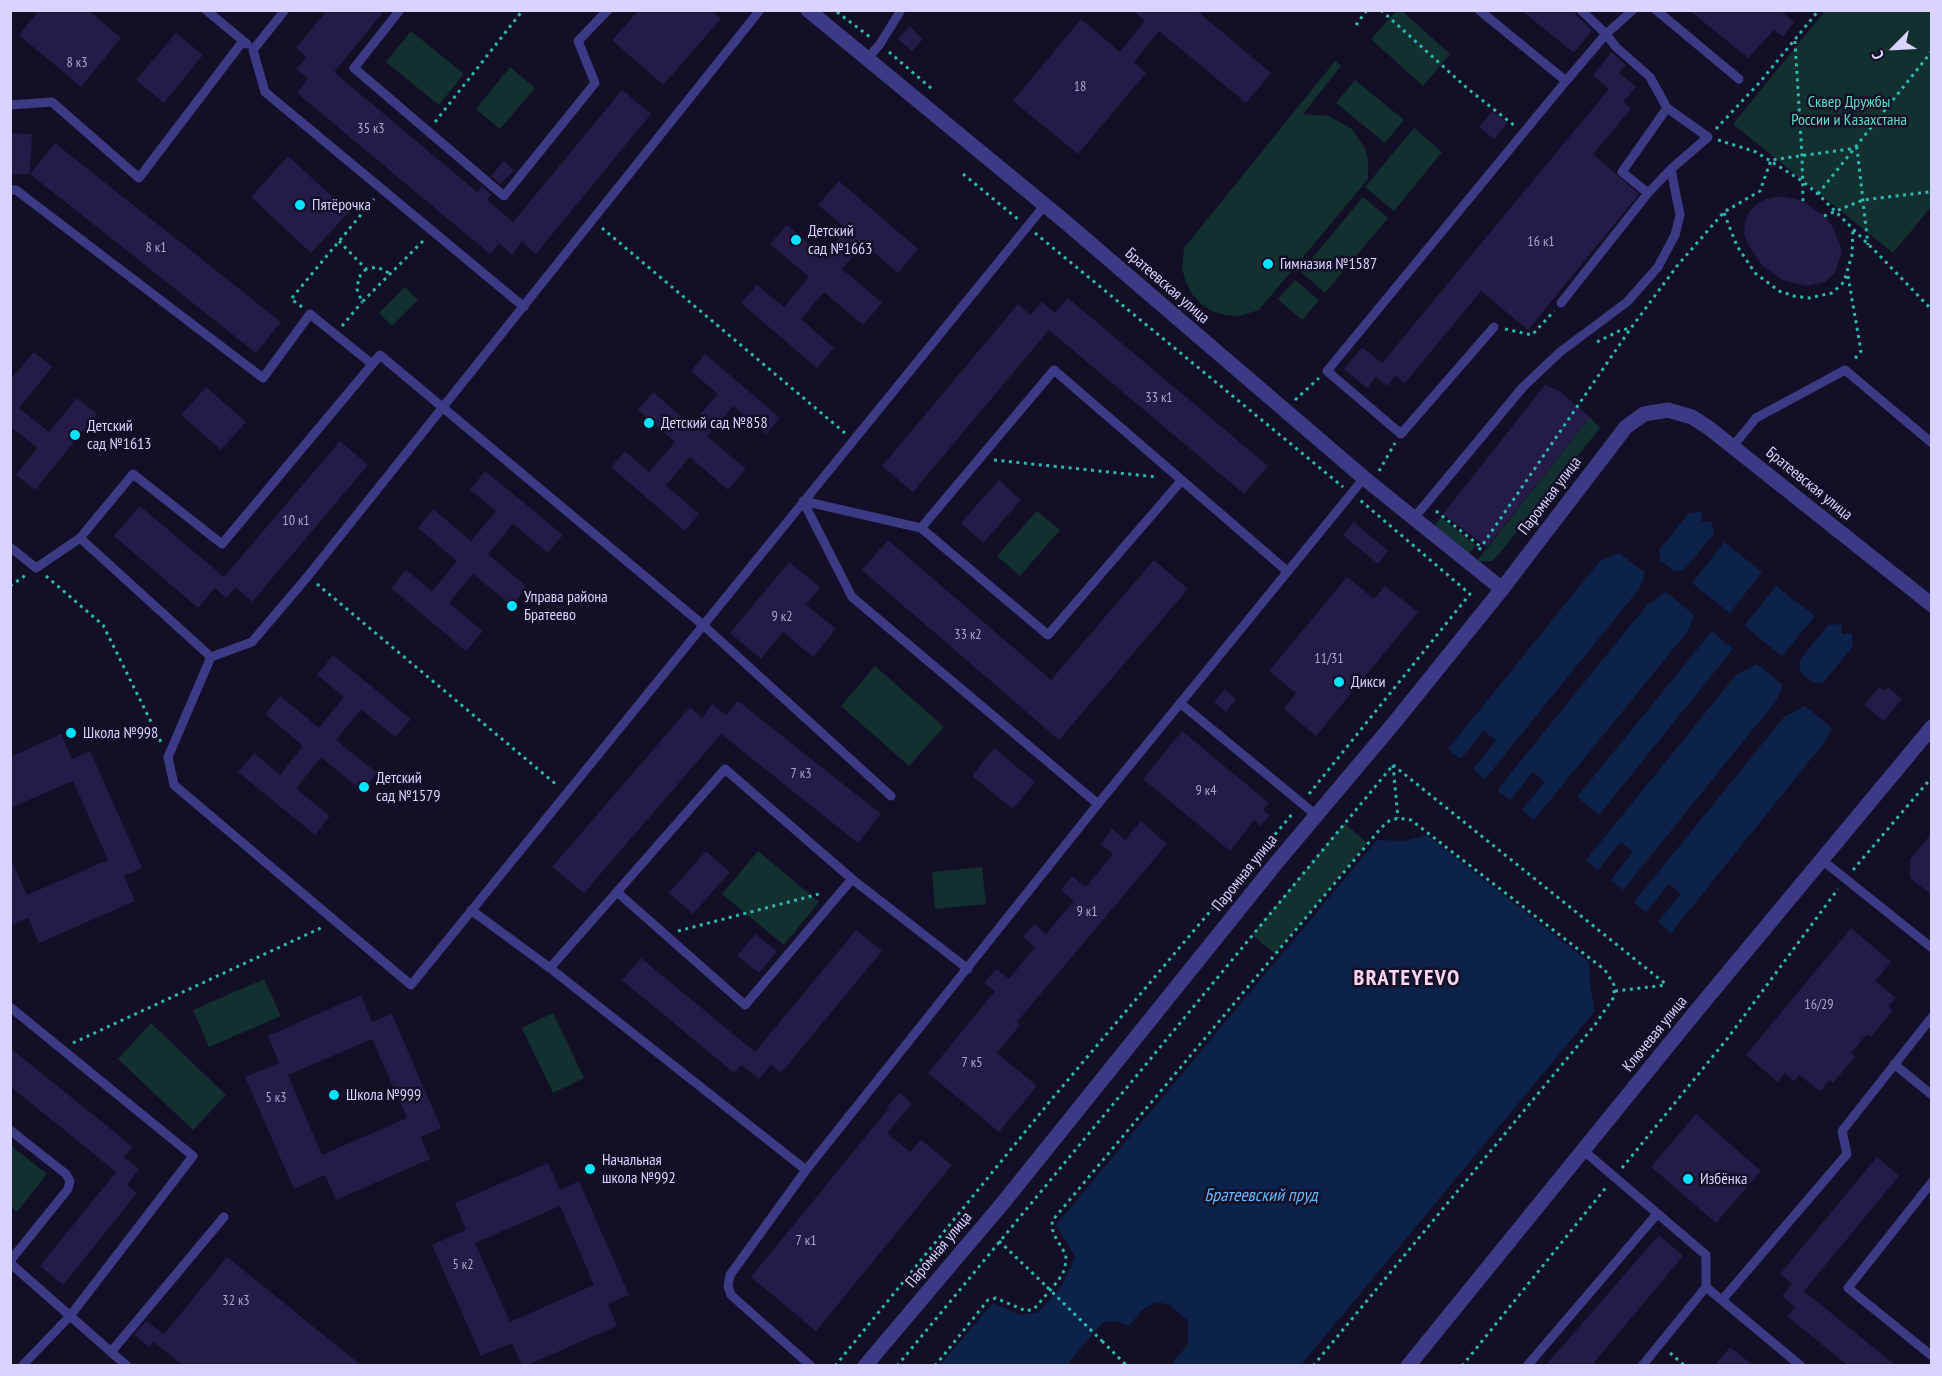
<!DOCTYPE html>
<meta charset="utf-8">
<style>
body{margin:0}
#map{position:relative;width:1942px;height:1376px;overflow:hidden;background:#130f26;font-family:"PT Sans Narrow",sans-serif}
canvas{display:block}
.frame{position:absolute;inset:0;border:12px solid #d9d4ff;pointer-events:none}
.north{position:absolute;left:1864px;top:18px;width:60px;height:60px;-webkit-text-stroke:4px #130f26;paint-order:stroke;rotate:246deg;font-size:16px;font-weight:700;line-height:24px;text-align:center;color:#d9d4ff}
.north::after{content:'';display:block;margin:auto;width:21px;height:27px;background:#d9d4ff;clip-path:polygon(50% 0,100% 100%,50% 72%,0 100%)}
</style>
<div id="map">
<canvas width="1942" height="1376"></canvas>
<div class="frame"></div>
<div class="north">С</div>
</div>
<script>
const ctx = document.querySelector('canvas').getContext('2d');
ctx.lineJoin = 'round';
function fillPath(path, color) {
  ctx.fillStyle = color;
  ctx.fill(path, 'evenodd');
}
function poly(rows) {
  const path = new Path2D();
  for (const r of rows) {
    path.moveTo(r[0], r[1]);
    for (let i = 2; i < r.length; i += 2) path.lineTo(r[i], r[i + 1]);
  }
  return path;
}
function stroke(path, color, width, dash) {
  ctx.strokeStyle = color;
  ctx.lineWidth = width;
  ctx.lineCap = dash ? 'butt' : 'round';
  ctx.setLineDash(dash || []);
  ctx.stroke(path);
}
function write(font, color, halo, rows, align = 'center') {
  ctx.font = font + ' "PT Sans Narrow",sans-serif';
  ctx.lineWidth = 5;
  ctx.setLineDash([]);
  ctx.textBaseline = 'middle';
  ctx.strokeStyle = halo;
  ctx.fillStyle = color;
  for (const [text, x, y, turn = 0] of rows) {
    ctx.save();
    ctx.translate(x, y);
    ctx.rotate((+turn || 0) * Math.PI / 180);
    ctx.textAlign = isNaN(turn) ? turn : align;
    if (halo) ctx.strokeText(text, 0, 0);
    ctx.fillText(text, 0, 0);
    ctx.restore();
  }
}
fillPath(poly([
 [1396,11,1402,11,1450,54,1423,86,1371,39],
 [1825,11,1931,11,1931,207,1893,253,1733,124],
 [411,31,464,74,439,105,386,62],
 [1335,61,1341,66,1303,114,1329,116,1352,129,1365,148,1368,160,1368,179,1259,310,1239,316,1225,315,1212,311,1201,304,1192,294,1186,282,1182,269,1184,248],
 [510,67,535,88,500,129,476,109],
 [1355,80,1404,120,1385,143,1336,103],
 [1414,128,1442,152,1394,211,1365,187],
 [1363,197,1388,218,1325,293,1301,272],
 [1295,280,1319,300,1302,320,1278,299],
 [405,287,418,300,392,326,379,313],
 [1590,417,1600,428,1499,554,1492,561,1476,562],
 [1037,511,1060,530,1020,576,997,556],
 [1441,517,1475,545,1469,554,1433,528],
 [875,666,944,727,909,766,841,706],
 [1344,823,1367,843,1275,954,1252,935],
 [758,851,819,902,784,945,722,894],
 [982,867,986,904,935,909,932,872],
 [264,979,281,1016,209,1047,193,1010],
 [553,1013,584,1078,553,1093,522,1028],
 [151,1023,226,1095,193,1130,118,1059],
 [10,1145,47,1174,17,1212,11,1207]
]), '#12302f');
fillPath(poly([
 [1701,512,1702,522,1712,522,1714,534,1684,570,1674,571,1660,560,1659,550,1689,513],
 [1724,542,1762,572,1730,613,1692,583],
 [1619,553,1645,573,1639,589,1485,779,1473,769,1496,740,1483,731,1461,759,1448,749,1600,561],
 [1776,586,1815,616,1782,656,1744,626],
 [1666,592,1694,615,1688,631,1534,820,1522,810,1545,782,1533,772,1510,800,1497,790,1647,605],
 [1841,624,1842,634,1852,633,1853,646,1824,682,1814,683,1800,672,1799,661,1828,625],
 [1712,631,1733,649,1599,815,1577,797],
 [1757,664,1783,685,1776,701,1623,890,1611,880,1633,852,1621,842,1598,870,1586,860,1736,675],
 [1805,706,1832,728,1824,743,1671,933,1658,922,1681,894,1669,884,1646,912,1634,902,1784,717],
 [1427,835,1589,962,1590,984,1595,1011,1301,1365,1171,1365,1188,1344,1188,1321,1170,1305,1156,1302,1142,1310,1129,1326,1115,1321,1102,1323,1070,1361,1068,1365,940,1365,993,1303,1021,1315,1039,1312,1062,1285,1075,1257,1056,1225,1377,840,1404,841]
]), '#0c2248');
fillPath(poly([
 [39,10,88,10,121,38,81,87,19,35],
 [327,10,385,10,334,72,477,192,482,186,492,195,487,200,513,222,622,90,651,114,536,254,522,242,512,255,499,243,490,254,297,93,308,79,296,69,307,57,296,48],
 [639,10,711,10,721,19,663,85,612,40],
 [1132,10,1196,10,1271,73,1246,103,1159,31,1134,62,1146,73,1078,154,1013,101,1081,19,1120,52,1145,21],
 [1521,10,1574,10,1576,15,1592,30,1574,53],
 [1689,10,1780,10,1794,22,1783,37,1774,30,1748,58],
 [909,26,923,39,912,51,898,39],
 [176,33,203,55,164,103,136,80],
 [1612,52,1626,65,1619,73,1636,87,1623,102,1631,109,1593,154,1639,194,1528,330,1481,291,1405,383,1395,376,1387,386,1376,377,1367,388,1344,369,1362,347,1382,363,1609,89,1593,75],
 [1493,111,1507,123,1494,139,1479,127],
 [10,133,32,134,30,174,10,174],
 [55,143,281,322,256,353,30,174],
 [288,156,349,212,311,253,251,197],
 [504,161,514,170,501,184,491,176],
 [839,181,918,249,898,273,864,244,842,269,882,303,863,325,824,292,801,319,834,348,817,368,741,303,757,285,784,307,809,277,770,244,787,225,824,257,847,229,818,205],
 [1775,197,1786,197,1803,201,1824,216,1833,227,1842,251,1835,273,1825,282,1807,286,1782,280,1763,266,1748,245,1744,234,1745,222,1749,212,1756,205,1766,199],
 [1068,298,1268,466,1244,494,1049,330,913,492,882,466,1018,304,1030,315,1042,302,1055,313],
 [34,352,52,367,19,408,49,432,77,398,97,414,35,490,16,475,37,448,10,426,10,380],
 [705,354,780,418,766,434,733,406,707,436,746,469,728,490,690,457,666,485,699,514,685,531,611,467,625,451,649,472,675,442,638,410,653,392,691,425,718,394,691,371],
 [1545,385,1558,390,1590,417,1487,547,1443,514],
 [206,387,246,422,221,450,181,415],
 [340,441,368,465,252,602,236,587,226,598,215,588,198,608,114,536,140,506,224,577],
 [485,471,563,535,548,553,513,524,488,554,527,587,512,606,473,574,449,603,483,631,466,651,391,588,406,570,432,591,457,561,418,528,433,509,471,541,496,511,470,490],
 [999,480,1021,500,983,543,961,523],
 [1354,522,1388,551,1378,564,1343,535],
 [888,540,1051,680,1154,560,1188,589,1059,740,862,570],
 [789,562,820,587,806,605,836,629,813,657,783,632,761,659,730,633],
 [1347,577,1374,599,1385,586,1418,612,1316,736,1284,709,1296,693,1269,671],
 [333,655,411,719,395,737,361,709,336,740,377,773,362,791,321,757,296,789,330,816,315,835,238,772,254,753,280,775,303,746,265,714,280,696,319,728,344,697,317,675],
 [1879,687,1884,691,1888,687,1902,699,1884,721,1864,705],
 [1225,689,1236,699,1226,712,1214,702],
 [738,701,881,814,858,843,721,734,584,893,552,867,690,707,702,718,712,704,726,715],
 [1182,731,1269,803,1263,810,1270,815,1261,826,1254,820,1230,851,1143,779],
 [61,734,72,759,90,751,142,868,124,876,135,901,39,943,28,918,10,926,10,858,27,895,108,860,73,781,10,808,10,757],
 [994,748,1035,782,1013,809,972,776],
 [1141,821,1167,844,1017,1022,1020,1025,997,1053,1037,1086,999,1132,928,1073,995,991,984,983,996,969,1009,979,1035,947,1023,937,1034,924,1046,934,1074,901,1061,890,1072,876,1086,887,1113,854,1101,844,1112,829,1125,840],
 [1932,833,1932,895,1910,878,1910,859],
 [706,851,730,872,693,914,669,893],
 [1851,928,1891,962,1875,981,1896,998,1888,1006,1893,1010,1871,1037,1867,1034,1851,1053,1855,1057,1833,1083,1829,1080,1820,1091,1799,1075,1794,1081,1785,1073,1778,1082,1746,1055],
 [856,930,882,951,781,1073,771,1065,759,1079,741,1065,734,1073,622,980,641,958,755,1052],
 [755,934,777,951,759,973,737,956],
 [361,995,372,1022,392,1014,441,1128,421,1137,430,1159,336,1200,325,1175,294,1189,245,1077,279,1063,268,1036],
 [372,1039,407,1118,322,1155,288,1075],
 [10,1048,133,1147,124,1157,139,1169,127,1185,137,1193,63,1285,40,1266,116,1172,10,1086],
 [900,1093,912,1104,887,1133,910,1152,921,1140,952,1165,816,1331,751,1277,889,1108,887,1107],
 [1696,1114,1761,1171,1716,1223,1651,1167],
 [1877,1157,1899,1176,1804,1291,1895,1365,1847,1365,1787,1316,1795,1307,1782,1296,1792,1284,1780,1274],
 [548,1163,560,1190,579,1181,629,1295,608,1304,617,1326,527,1365,522,1365,512,1343,481,1356,432,1245,466,1230,455,1203],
 [560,1206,594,1285,510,1322,475,1243],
 [1659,1235,1683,1256,1592,1365,1546,1365],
 [227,1257,361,1365,183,1365,153,1342,150,1347,134,1335,146,1321,164,1334],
 [1730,1347,1753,1365,1715,1365]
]), '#241b47');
stroke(poly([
 [1381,10,1468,89,1515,126],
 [837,12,870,37],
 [1356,25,1367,10],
 [1795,41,1802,155,1803,201],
 [889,52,932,89],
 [435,122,523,10],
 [1716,129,1760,82,1819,10],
 [1718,140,1756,152,1802,181,1818,194,1879,255,1932,310],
 [963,174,1019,220],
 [1818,194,1932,51],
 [1724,213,1737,246,1755,273,1779,291,1794,296,1809,298,1832,293,1844,282,1852,255,1853,229],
 [1824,216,1863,200,1929,192],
 [602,228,845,433],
 [1035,233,1343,487],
 [339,241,366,269,377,267,391,274],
 [366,269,359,277,357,289,362,302,425,239],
 [1848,276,1861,351,1853,361],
 [302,307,291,299,374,199],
 [342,326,362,302],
 [1505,329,1532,335,1554,311],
 [1597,342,1619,331,1630,328],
 [1295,400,1319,378],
 [994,460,1157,477],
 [1379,471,1395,443],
 [1436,511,1481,547],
 [1479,550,1631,328,1677,266,1724,212,1760,191,1771,160,1857,148,1868,245],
 [46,576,103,625,161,742],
 [317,584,558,786],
 [10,586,26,575],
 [1393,765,1667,985],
 [1393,765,1398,818],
 [1309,794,1470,594,1360,500],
 [1853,870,1932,777],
 [678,931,823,893],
 [1615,991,1667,985],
 [73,1043,323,927],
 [1622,1168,1727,1039,1838,889],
 [999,1241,1047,1287],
 [1102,1341,1127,1366],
 [1670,1353,1685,1366],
 [835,1366,1051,1100,1293,813],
 [897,1366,1393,765],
 [935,1366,988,1300,996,1298,1026,1311,1034,1309,1058,1281,1065,1269,1066,1255,1053,1233,1052,1221,1381,828,1389,821,1398,818,1411,820,1605,970,1614,985,1614,997,1594,1026,1313,1366],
 [1462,1366,1608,1185]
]), '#2fb8b0', 3, [3, 4.5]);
stroke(poly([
 [206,10,247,44],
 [285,10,253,50,265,92,524,307],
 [400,10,354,68,504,196,595,83,578,41,608,10],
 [1479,10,1566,81,1606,34,1633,10],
 [1581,10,1606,34,1616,47,1650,77,1667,108,1708,137,1671,169,1648,193],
 [1656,10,1739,79],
 [867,59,880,44,901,10],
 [10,105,52,102,139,178,243,41],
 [10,190,16,190,263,378,310,314,372,364],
 [1561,303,1648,193,1622,172,1667,108],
 [1494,327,1401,434,1327,371,1566,81],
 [1733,446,1756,418,1845,370,1932,443],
 [1182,480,1048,635,921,528,1054,370,1287,571],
 [1414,518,1523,387,1560,352,1627,302,1658,267,1675,235,1680,215,1671,169],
 [921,528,803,501,852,597,1098,804],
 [80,538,211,657,252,642,308,576,760,10],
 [10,547,36,568,80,538,133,474,222,544,380,355,703,625,891,796],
 [211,657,168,757,174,785,411,985,1044,206],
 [1180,703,1316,815],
 [1822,860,1932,948],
 [852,879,968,969],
 [471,910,550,968,806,1170,1098,804,1364,478],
 [550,968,725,769,852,879,745,1005,617,892],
 [10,1007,193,1156,70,1316,22,1366],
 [1894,1064,1932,1095],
 [10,1130,66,1174,70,1181,68,1189,10,1261],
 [1584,1151,1706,1255,1706,1287,1642,1366],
 [806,1170,730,1275,728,1286,731,1295,811,1366],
 [1932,1182,1848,1288,1932,1356],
 [10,1263,127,1366],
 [1706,1287,1801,1366],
 [1722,1300,1847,1154,1842,1131,1932,1017],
 [111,1352,224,1217],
 [1527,1366,1657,1214]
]), '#3d3a85', 9);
stroke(poly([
 [865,1366,1002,1204,1277,862,1394,723,1502,589],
 [1408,1366,1697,1010,1932,727]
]), '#3d3a85', 15);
stroke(poly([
 [808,10,1063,220,1364,478,1502,589,1626,427,1644,414,1668,410,1692,417,1709,428,1932,605]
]), '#3d3a85', 15);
stroke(poly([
 [1047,1287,1102,1341]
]), '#2fb8b0', 3, [3, 4.5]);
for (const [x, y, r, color] of [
 [300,205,6,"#00e5ff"],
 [796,240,6,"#00e5ff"],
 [1268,264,6,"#00e5ff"],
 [649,423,6,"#00e5ff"],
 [75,435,6,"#00e5ff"],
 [512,606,6,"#00e5ff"],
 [1339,682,6,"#00e5ff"],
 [71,733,6,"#00e5ff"],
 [364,787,6,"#00e5ff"],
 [334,1095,6,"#00e5ff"],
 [590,1169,6,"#00e5ff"],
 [1688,1179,6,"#00e5ff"]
]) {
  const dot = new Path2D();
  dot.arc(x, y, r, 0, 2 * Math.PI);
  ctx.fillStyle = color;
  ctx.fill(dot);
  stroke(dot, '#130f26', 2);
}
write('14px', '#aca6d1', null, [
 ["8 к3",77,63],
 ["18",1080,87],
 ["35 к3",371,129],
 ["16 к1",1541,242],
 ["8 к1",156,248],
 ["33 к1",1159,398],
 ["10 к1",296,521],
 ["9 к2",782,617],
 ["33 к2",968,635],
 ["11/31",1329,659],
 ["7 к3",801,774],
 ["9 к4",1206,791],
 ["9 к1",1087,912],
 ["16/29",1819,1005],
 ["7 к5",972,1063],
 ["5 к3",276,1098],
 ["7 к1",806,1241],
 ["5 к2",463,1265],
 ["32 к3",236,1301]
]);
write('16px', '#5fe0c0', '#130f26', [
 ["Сквер Дружбы",1849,102],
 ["России и Казахстана",1849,120]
]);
write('16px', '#d9d4ff', '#130f26', [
 ["Пятёрочка",312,205],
 ["Детский",808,231],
 ["сад №1663",808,249],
 ["Гимназия №1587",1280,264],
 ["Детский сад №858",661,423],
 ["Детский",87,426],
 ["сад №1613",87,444],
 ["Управа района",524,597],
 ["Братеево",524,615],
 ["Дикси",1351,682],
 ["Школа №998",83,733],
 ["Детский",376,778],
 ["сад №1579",376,796],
 ["Школа №999",346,1095],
 ["Начальная",602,1160],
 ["школа №992",602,1178],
 ["Избёнка",1700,1179]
], 'left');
write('16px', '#d9d4ff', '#130f26', [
 ["Братеевская улица",1167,286,41],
 ["Братеевская улица",1809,484,39],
 ["Паромная улица",1550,496,-53],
 ["Паромная улица",1245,873,-51],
 ["Ключевая улица",1655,1034,-51],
 ["Паромная улица",939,1250,-50]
]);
write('italic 18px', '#62b6ff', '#130f26', [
 ["Братеевский пруд",1261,1196]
]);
ctx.letterSpacing = '1.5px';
write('bold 22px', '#ffd6f0', '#130f26', [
 ["BRATEYEVO",1407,979]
]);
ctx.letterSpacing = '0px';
</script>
